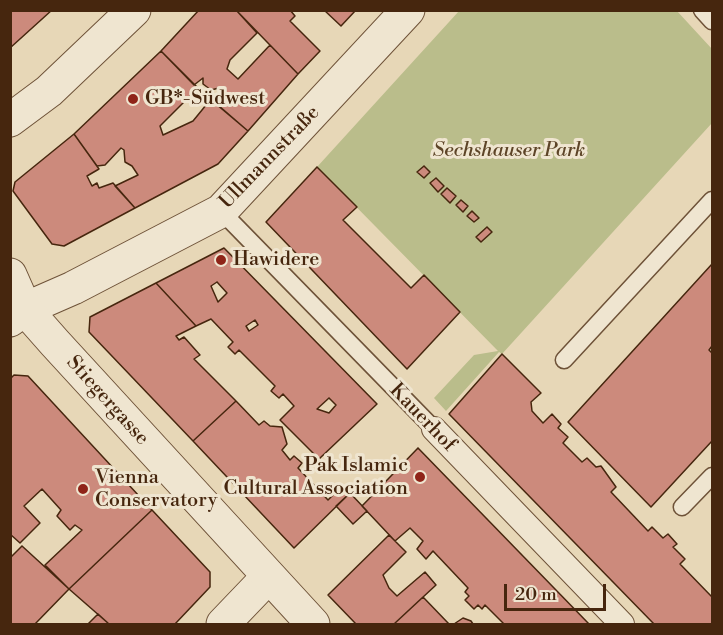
<!DOCTYPE html>
<meta charset="utf-8">
<style>
body{margin:0}
#map{position:relative;width:723px;height:635px;overflow:hidden;background:#e7d7b7;font-family:"Libre Bodoni",serif}
canvas{display:block}
.frame{position:absolute;inset:0;border:12px solid #46260e;pointer-events:none}
.scale{position:absolute;left:504px;top:584px;width:102px;height:27px;box-sizing:border-box;border:3px solid #46260e;border-top:0;padding-left:8px;font-size:18px;line-height:21px;white-space:nowrap;color:#46260e;-webkit-text-stroke:4px #efe5d0;paint-order:stroke}
</style>
<div id="map">
<canvas width="723" height="635"></canvas>
<div class="frame"></div>
<div class="scale">20 m</div>
</div>
<script>
const ctx = document.querySelector('canvas').getContext('2d');
ctx.lineJoin = 'round';
function fillPath(path, color) {
  ctx.fillStyle = color;
  ctx.fill(path, 'evenodd');
}
function poly(rows) {
  const path = new Path2D();
  for (const r of rows) {
    path.moveTo(r[0], r[1]);
    for (let i = 2; i < r.length; i += 2) path.lineTo(r[i], r[i + 1]);
  }
  return path;
}
function stroke(path, color, width, dash) {
  ctx.strokeStyle = color;
  ctx.lineWidth = width;
  ctx.lineCap = dash ? 'butt' : 'round';
  ctx.setLineDash(dash || []);
  ctx.stroke(path);
}
function write(font, color, halo, rows, align = 'center') {
  ctx.font = font + ' "Libre Bodoni",serif';
  ctx.lineWidth = 6;
  ctx.setLineDash([]);
  ctx.textBaseline = 'middle';
  ctx.strokeStyle = halo;
  ctx.fillStyle = color;
  for (const [text, x, y, turn = 0] of rows) {
    ctx.save();
    ctx.translate(x, y);
    ctx.rotate((+turn || 0) * Math.PI / 180);
    ctx.textAlign = isNaN(turn) ? turn : align;
    if (halo) ctx.strokeText(text, 0, 0);
    ctx.fillText(text, 0, 0);
    ctx.restore();
  }
}
fillPath(poly([
 [459,11,677,11,712,49,712,123,502,354,499,352,446,411,434,398,474,355,498,351,317,167]
]), '#babd8b');
const building = poly([
 [10,10,52,10,10,48,10,10],
 [199,10,236,10,257,33,230,60,227,69,238,79,270,45,298,74,248,131,216,104,226,94,219,88,211,90,203,84,203,78,194,85,161,51,199,10],
 [236,10,290,10,295,16,290,21,320,51,298,74,236,10],
 [324,10,356,10,341,26,324,10],
 [161,51,198,88,160,126,163,135,193,121,211,99,248,131,218,164,135,208,115,186,138,175,132,166,125,162,124,150,121,148,105,165,97,166,74,134,161,51],
 [74,134,99,169,87,176,92,186,97,183,99,188,113,183,135,208,64,246,52,244,13,191,15,182,74,134],
 [424,166,430,172,424,178,417,172,424,166],
 [317,167,357,207,343,220,411,288,424,275,460,312,407,369,266,222,317,167],
 [436,178,444,186,438,192,430,183,436,178],
 [447,188,456,196,450,203,441,194,447,188],
 [461,200,468,206,463,212,456,205,461,200],
 [472,211,479,218,474,222,467,216,472,211],
 [487,227,492,232,481,242,476,237,487,227],
 [224,248,377,404,319,459,280,420,294,406,283,394,279,398,271,391,275,386,239,350,235,354,228,347,233,342,211,319,196,326,156,283,224,248],
 [217,282,227,293,218,302,211,286,217,282],
 [255,320,258,325,249,331,246,326,255,320],
 [329,398,336,405,329,413,317,409,329,398],
 [712,264,712,346,709,350,712,353,712,441,651,507,568,422,712,264],
 [156,283,196,326,176,336,179,340,184,337,200,355,194,359,236,401,193,441,89,332,90,317,156,283],
 [502,354,541,393,531,402,532,411,543,423,552,414,561,424,558,428,568,437,563,443,582,462,587,458,596,467,601,466,616,487,611,492,648,531,652,527,663,538,668,534,677,544,673,547,685,559,680,564,712,597,712,624,654,624,449,414,502,354],
 [14,375,28,376,152,510,69,589,45,565,82,530,75,525,70,530,57,516,61,510,42,489,24,506,40,523,20,543,10,534,10,379,14,375],
 [236,401,259,425,264,421,270,426,282,427,287,444,282,450,290,460,294,456,302,463,298,468,328,500,343,485,350,493,294,548,193,441,236,401],
 [418,448,589,624,504,624,485,605,482,609,478,605,474,609,465,600,469,596,465,592,468,588,433,551,426,559,417,549,423,541,410,528,395,541,362,506,418,448],
 [350,493,367,511,353,524,336,506,350,493],
 [152,510,210,572,210,587,175,624,109,624,69,589,152,510],
 [389,535,406,552,383,575,389,588,397,596,425,572,436,585,394,624,356,624,328,595,389,535],
 [22,546,69,589,35,624,10,624,10,558,22,546],
 [423,597,449,624,394,624,423,597],
 [98,614,109,624,88,624,98,614],
 [463,618,471,621,473,624,454,624,463,618]
]);
fillPath(building, '#cc8a7c');
stroke(building, '#46260e', 1.5);
const service = poly([
 [702,10,712,21],
 [221,211,434,429],
 [564,360,712,200],
 [682,507,712,476]
]);
const pedestrian = poly([
 [434,429,622,624]
]);
const minor = poly([
 [10,320,25,309,73,288,221,211,408,10],
 [223,624,268,577]
]);
const tertiary = poly([
 [10,120,49,91,134,10],
 [10,275,25,309,55,343,313,624]
]);
stroke(service, '#6e5238', 19);
stroke(pedestrian, '#6e5238', 26);
stroke(minor, '#6e5238', 35);
stroke(tertiary, '#6e5238', 35);
stroke(service, '#efe5d0', 16);
stroke(pedestrian, '#efe5d0', 24);
stroke(minor, '#efe5d0', 33);
stroke(tertiary, '#efe5d0', 33);
for (const [x, y, r, color] of [
 [133,99,6,"#8f2418"],
 [221,260,6,"#8f2418"],
 [420,477,6,"#8f2418"],
 [83,489,6,"#8f2418"]
]) {
  const dot = new Path2D();
  dot.arc(x, y, r, 0, 2 * Math.PI);
  ctx.fillStyle = color;
  ctx.fill(dot);
  stroke(dot, '#efe5d0', 2);
}
write('20px', '#46260e', '#efe5d0', [
 ["GB*-Südwest",145,99],
 ["Hawidere",233,260],
 ["Pak Islamic",408,466,"right"],
 ["Cultural Association",408,489,"right"],
 ["Vienna",95,478],
 ["Conservatory",95,501]
], 'left');
write('italic 20px', '#5d4427', '#efe5d0', [
 ["Sechshauser Park",509,151]
]);
write('20px', '#46260e', '#efe5d0', [
 ["Ullmannstraße",270,158,-46],
 ["Stiegergasse",107,401,48],
 ["Kauerhof",422,418,46]
]);
</script>
